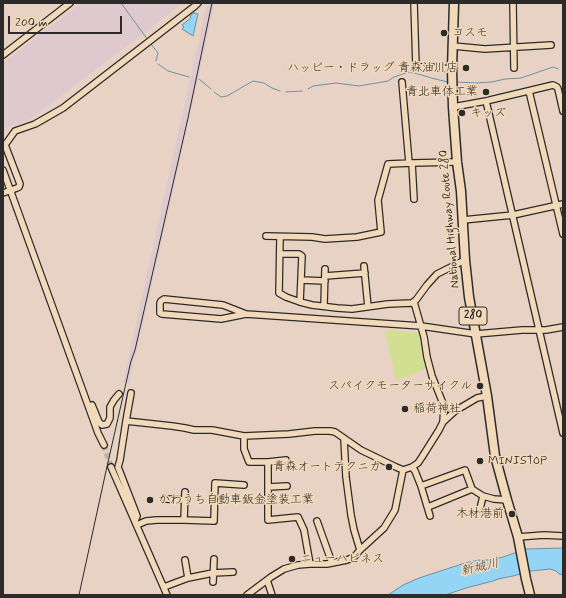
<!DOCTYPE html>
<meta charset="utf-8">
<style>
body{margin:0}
#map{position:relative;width:566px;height:598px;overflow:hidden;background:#e8d2c3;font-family:Mynerve,sans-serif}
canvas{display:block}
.frame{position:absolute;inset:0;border:4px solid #2b2b2b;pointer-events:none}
.scale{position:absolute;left:8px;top:16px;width:114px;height:18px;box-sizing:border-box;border:2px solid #2b2b2b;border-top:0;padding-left:5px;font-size:12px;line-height:14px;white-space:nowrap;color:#2b2b2b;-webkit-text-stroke:3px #f2d9ba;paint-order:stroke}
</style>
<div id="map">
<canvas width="566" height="598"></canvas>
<div class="frame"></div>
<div class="scale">200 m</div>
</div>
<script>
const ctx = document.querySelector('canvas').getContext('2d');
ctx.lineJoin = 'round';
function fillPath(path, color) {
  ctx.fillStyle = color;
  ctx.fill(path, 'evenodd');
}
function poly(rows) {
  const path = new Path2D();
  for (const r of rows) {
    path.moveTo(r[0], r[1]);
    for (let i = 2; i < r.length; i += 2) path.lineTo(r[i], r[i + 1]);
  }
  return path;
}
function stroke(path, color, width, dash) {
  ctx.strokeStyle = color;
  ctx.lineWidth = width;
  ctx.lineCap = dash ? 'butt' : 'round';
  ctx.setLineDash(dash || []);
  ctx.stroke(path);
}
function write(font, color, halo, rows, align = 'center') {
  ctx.font = font + ' Mynerve,"Klee One",sans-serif';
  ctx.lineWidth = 3;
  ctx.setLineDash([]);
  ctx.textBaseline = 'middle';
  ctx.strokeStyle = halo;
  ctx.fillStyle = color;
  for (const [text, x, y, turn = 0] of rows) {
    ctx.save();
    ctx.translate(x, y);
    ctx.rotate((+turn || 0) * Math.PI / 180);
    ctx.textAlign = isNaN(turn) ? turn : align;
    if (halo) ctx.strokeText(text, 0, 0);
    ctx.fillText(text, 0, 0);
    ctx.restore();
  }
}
fillPath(poly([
 [81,3,183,3,31,119,3,129,3,63],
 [207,3,215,3,145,315,129,383,123,382]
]), '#ddc9ce');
fillPath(poly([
 [388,330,420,333,424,347,426,368,411,376,396,380,385,331]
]), '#d2df92');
const water = poly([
 [194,13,198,14,193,36,182,29,184,27,182,25,191,18,190,16,194,13],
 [563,548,563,575,559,574,556,571,550,569,531,571,513,576,498,579,493,581,466,588,445,595,388,595,403,585,419,578,465,563,479,560,489,560,503,557,526,549,563,548]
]);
fillPath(water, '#94d5f5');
stroke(water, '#6a91a4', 1);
stroke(poly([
 [121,3,148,40],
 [151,44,158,53,156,61],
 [158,64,168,71,189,77],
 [199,79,211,89],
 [456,82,476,83,492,82,505,79,521,78,553,67,558,69],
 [308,89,313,86,336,83,359,86,388,81,394,77,409,72,418,74,435,79,448,82],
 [214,92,221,97,227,96,253,81,264,83,272,88,280,91],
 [286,92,302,91]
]), '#6a91a4', 1);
stroke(poly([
 [104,445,111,467]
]), '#c2b1a5', 5.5, [5.5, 3]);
const minor = poly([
 [414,3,416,67,430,67,452,69],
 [513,3,514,68],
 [453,46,485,49,551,45],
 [3,55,70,3],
 [402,82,409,163],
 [529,91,563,234],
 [486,101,563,433],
 [453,107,486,101,553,85,557,87,558,89,563,111],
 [412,163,414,199],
 [3,170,98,433,104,445],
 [3,193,17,188,19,187,20,184,5,145,15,131,35,124,63,108,195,6,198,3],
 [463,220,513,215,563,204],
 [266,236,312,237,325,239,357,237,381,232,378,200,388,164,412,163,457,162],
 [280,237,279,293,286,297,300,302,312,305,337,308,352,309,388,304,412,303,416,300,427,285,437,274,465,260],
 [280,254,299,254,302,256,300,302],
 [364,266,368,307],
 [325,276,365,273],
 [301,280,325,281],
 [324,306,325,269],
 [246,314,223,305,164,299,161,301,160,303,160,313,162,314,221,319,246,314,421,326,476,334,522,330,546,330,563,327],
 [131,393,126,421,120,460,118,467,137,516,135,521],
 [92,405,99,422,102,425,107,424,110,418,110,407,114,400,119,394],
 [126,421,172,426,185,428,194,430,212,430,244,436,289,434,315,431,330,431,335,432,361,450,396,467,403,470,412,467,418,463,422,457,439,430,443,422,444,406,432,376,427,357,424,337,414,302],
 [443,422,455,411,477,398,487,396],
 [244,436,244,449,249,462,268,462,286,460],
 [344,439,346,477,351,515,354,530,360,550],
 [268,462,268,520,298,517,304,530,310,564],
 [111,467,167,595],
 [412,467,415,471,421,486,465,470,472,489,483,496,494,499,507,500],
 [421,486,430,516],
 [268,487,287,486],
 [166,499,185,500],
 [428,507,472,489],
 [480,509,483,496],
 [184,520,185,492],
 [317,521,332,563],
 [137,525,146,521,157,520,184,520,214,521,215,483,244,485],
 [518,537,544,535,563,536],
 [185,560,188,578],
 [267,580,272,595],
 [213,582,214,559],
 [164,587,188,578,213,573,233,572],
 [247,595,271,577,284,569,298,565,310,564,327,564,347,560,354,557,360,550,384,528,395,510,403,470]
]);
const highway = poly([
 [454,3,452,69,453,107,457,162,461,191,465,260,469,297,487,396,495,456,507,500,518,537,526,579,530,595]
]);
stroke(minor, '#2b2b2b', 8);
stroke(highway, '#2b2b2b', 11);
stroke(minor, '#f2d9ba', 5.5);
stroke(highway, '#f2d9ba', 8);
stroke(poly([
 [79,595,106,471,131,361,135,350,188,118,212,3]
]), '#2b2b2b', 1);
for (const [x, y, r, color] of [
 [444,33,4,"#2b2b2b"],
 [466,68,4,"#2b2b2b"],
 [486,92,4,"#2b2b2b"],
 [462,113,4,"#2b2b2b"],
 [480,386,4,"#2b2b2b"],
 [405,409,4,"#2b2b2b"],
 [480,461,4,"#2b2b2b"],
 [389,467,4,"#2b2b2b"],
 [150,500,4,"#2b2b2b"],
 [512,514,4,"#2b2b2b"],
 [292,559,4,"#2b2b2b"]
]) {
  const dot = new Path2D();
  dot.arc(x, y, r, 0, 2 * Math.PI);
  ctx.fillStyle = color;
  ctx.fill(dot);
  stroke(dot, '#f2d9ba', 1.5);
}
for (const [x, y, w] of [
 [473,316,28]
]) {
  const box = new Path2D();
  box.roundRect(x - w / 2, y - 9, w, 18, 3);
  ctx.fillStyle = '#f2d9ba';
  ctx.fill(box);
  stroke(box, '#2b2b2b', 1);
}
write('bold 11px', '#2b2b2b', null, [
 ["280",473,316]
]);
write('12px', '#2b2b2b', '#f2d9ba', [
 ["コスモ",452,33],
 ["ハッピー・ドラッグ 青森油川店",458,68,"right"],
 ["青北車体工業",478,92,"right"],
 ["キッズ",470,113],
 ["スパイクモーターサイクル",472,386,"right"],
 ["稲荷神社",413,409],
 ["MINISTOP",488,461],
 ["青森オートテクニカ",381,467,"right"],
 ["かわうち自動車鈑金塗装工業",158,500],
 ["木材港前",504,514,"right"],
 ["ニューハピネス",300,559]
], 'left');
write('12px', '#2b2b2b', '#f2d9ba', [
 ["National Highway Route 280",450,219,-95]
]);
write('italic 13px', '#3b4449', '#f2d9ba', [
 ["新城川",480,568,-13]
]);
</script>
